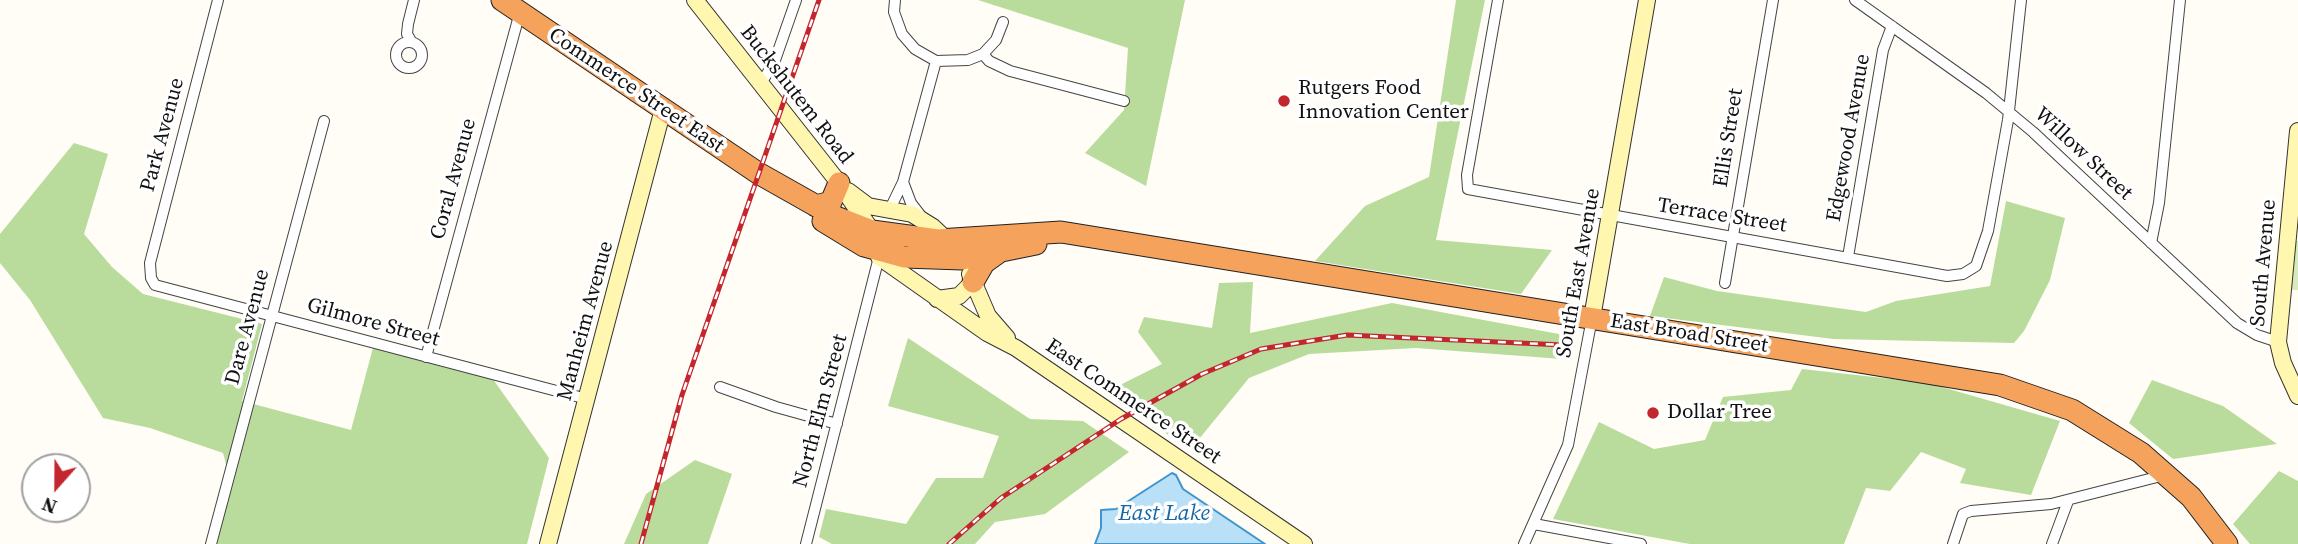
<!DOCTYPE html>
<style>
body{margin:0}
#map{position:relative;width:2298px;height:544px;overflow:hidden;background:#fffdf5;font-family:"Source Serif 4",serif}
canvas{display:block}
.north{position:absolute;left:21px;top:453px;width:70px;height:70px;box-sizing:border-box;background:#fff;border:2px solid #a0a0a0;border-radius:50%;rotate:201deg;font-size:19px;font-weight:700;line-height:28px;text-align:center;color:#111}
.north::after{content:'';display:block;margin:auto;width:24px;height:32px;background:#c4262e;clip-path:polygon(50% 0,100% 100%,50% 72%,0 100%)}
</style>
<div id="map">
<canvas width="2298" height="544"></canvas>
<div class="north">N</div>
</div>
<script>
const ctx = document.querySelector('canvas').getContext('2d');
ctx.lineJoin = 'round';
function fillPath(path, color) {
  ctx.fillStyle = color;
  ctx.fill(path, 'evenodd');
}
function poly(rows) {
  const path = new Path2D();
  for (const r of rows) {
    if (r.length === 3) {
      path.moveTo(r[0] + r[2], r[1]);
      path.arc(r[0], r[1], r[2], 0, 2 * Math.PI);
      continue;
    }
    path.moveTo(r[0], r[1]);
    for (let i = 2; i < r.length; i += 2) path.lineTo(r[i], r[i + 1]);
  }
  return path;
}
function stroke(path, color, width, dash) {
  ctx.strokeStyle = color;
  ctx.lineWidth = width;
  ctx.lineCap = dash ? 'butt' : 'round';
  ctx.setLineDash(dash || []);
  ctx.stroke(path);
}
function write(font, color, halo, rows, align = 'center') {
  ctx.font = font + ' "Source Serif 4",serif';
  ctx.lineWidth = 7;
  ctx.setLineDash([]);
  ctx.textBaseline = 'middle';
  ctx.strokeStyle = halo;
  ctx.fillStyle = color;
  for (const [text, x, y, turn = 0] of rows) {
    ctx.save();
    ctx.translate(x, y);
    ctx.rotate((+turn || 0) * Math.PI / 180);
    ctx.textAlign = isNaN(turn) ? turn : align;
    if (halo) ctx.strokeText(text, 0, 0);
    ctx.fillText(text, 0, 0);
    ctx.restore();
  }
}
fillPath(poly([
 [2298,241,2298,290,2282,290,2286,243]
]), '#d5ebbd');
fillPath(poly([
 [978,0,1185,0,1146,186,1085,153,1124,110,1128,48],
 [1456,0,1485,0,1436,240,1552,250,1521,294,1315,261,1365,206,1429,177],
 [74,143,108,154,84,234,112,267,143,294,262,324,242,401,351,430,374,344,490,375,549,458,527,544,212,544,230,479,223,453,150,428,103,418,30,300,0,263,0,234],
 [2006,201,2065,218,2050,280,2024,331,2014,343,1833,339,1650,316,1664,277,1717,291,1866,312,1896,301,1990,286],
 [1253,282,1250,333,1392,303,1559,334,1562,359,1416,348,1309,354,1249,378,1190,450,1106,392,1162,364,1138,332,1144,317,1212,328,1219,283],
 [908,338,1030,419,1083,421,1129,452,1045,514,995,522,975,544,832,544,819,537,826,509,906,524,936,478,983,478,999,436,888,406],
 [1802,369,1928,383,2060,421,2031,495,1960,483,1966,469,1921,452,1890,491,1866,488,1844,544,1690,544,1553,519,1599,422,1654,449,1705,440,1723,397,1791,390],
 [2152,380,2223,406,2277,444,2173,459,2129,423],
 [695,460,732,474,708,544,624,544,646,494],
 [2279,471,2298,481,2298,544,2250,544,2233,524]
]), '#b9dc9c');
const water = poly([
 [1172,473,1176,475,1183,489,1265,544,1095,544,1101,528,1101,510,1116,509,1172,473]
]);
fillPath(water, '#b9e0f7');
stroke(water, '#3f96cf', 2);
const street = poly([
 [218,0,150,263,151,278,155,285,587,399],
 [895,0,894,12,902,34,915,49,936,61,968,60,983,54,996,40,1003,22],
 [1498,0,1467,175,1468,189,1947,276,1963,274,1976,266,1988,231,2008,120,2021,0],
 [1855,0,1986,93,2033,132,2237,323,2257,335,2278,342],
 [411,41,407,34,408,24,414,0],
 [409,55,13],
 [983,54,989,61,1010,71,1124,101],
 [761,83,774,63,796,0],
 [903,182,911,203,921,216],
 [889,211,903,182,936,61],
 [2151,243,2159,203,2180,0],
 [1848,257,1883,50,1892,26],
 [1725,283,1773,0],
 [426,357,520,12],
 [720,387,776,407,837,424],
 [1534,524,1641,544],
 [211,544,324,121],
 [806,544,879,257],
 [1524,544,1568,445,1592,318],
 [1953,544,1963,514,1971,511,2051,504,2165,475],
 [2052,544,2068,501]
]);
const secondary = poly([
 [695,0,839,183,872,231,879,257,987,333,1016,348,1304,544],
 [2298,131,2278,342,2283,363,2298,396],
 [848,191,868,206,912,214,933,227,950,243],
 [970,274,988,316,1007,338],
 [937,299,959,296,973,282],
 [1592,318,1647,0],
 [548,544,663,109]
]);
const highway = poly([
 [502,0,758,173,836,217,872,231,938,240,1061,232,2000,385,2072,410,2141,453,2191,497,2227,544],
 [816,206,831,202,839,183],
 [823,221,864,246,904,257,962,259,1036,244],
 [973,282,984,263,998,253]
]);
stroke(street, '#444', 12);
stroke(secondary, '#333', 18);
stroke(highway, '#222', 23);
stroke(street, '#fff', 10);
stroke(secondary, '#fff6b0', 16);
stroke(highway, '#f5a25d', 21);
const rail = poly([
 [641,544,682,395,819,0],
 [949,544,1001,498,1121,419,1202,374,1261,349,1347,335,1563,345]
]);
stroke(rail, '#c4262e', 5);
stroke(rail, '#fff', 2.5, [8]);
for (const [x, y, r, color] of [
 [1284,101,7,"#c4262e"],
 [1653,413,7,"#c4262e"]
]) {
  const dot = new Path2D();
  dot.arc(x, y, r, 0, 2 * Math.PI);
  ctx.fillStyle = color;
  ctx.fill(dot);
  stroke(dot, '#fff', 2.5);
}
write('21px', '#111', '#fff', [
 ["Rutgers Food",1298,89],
 ["Innovation Center",1298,113],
 ["Dollar Tree",1667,413]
], 'left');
write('21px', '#111', '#fff', [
 ["Commerce Street East",636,91,34],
 ["Buckshutem Road",796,95,52],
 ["Park Avenue",163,135,-75],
 ["Ellis Street",1729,138,-81],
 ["Edgewood Avenue",1849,138,-80],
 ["Willow Street",2083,154,43],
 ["Coral Avenue",454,179,-75],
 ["Terrace Street",1722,216,9],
 ["South Avenue",2264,263,-85],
 ["South East Avenue",1579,273,-80],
 ["Manheim Avenue",586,321,-75],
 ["Gilmore Street",373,323,15],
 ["Dare Avenue",248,327,-75],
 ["East Broad Street",1689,334,9],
 ["East Commerce Street",1133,402,34],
 ["North Elm Street",821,411,-75]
]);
write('italic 23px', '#1768a6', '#fff', [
 ["East Lake",1164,514]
]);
</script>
